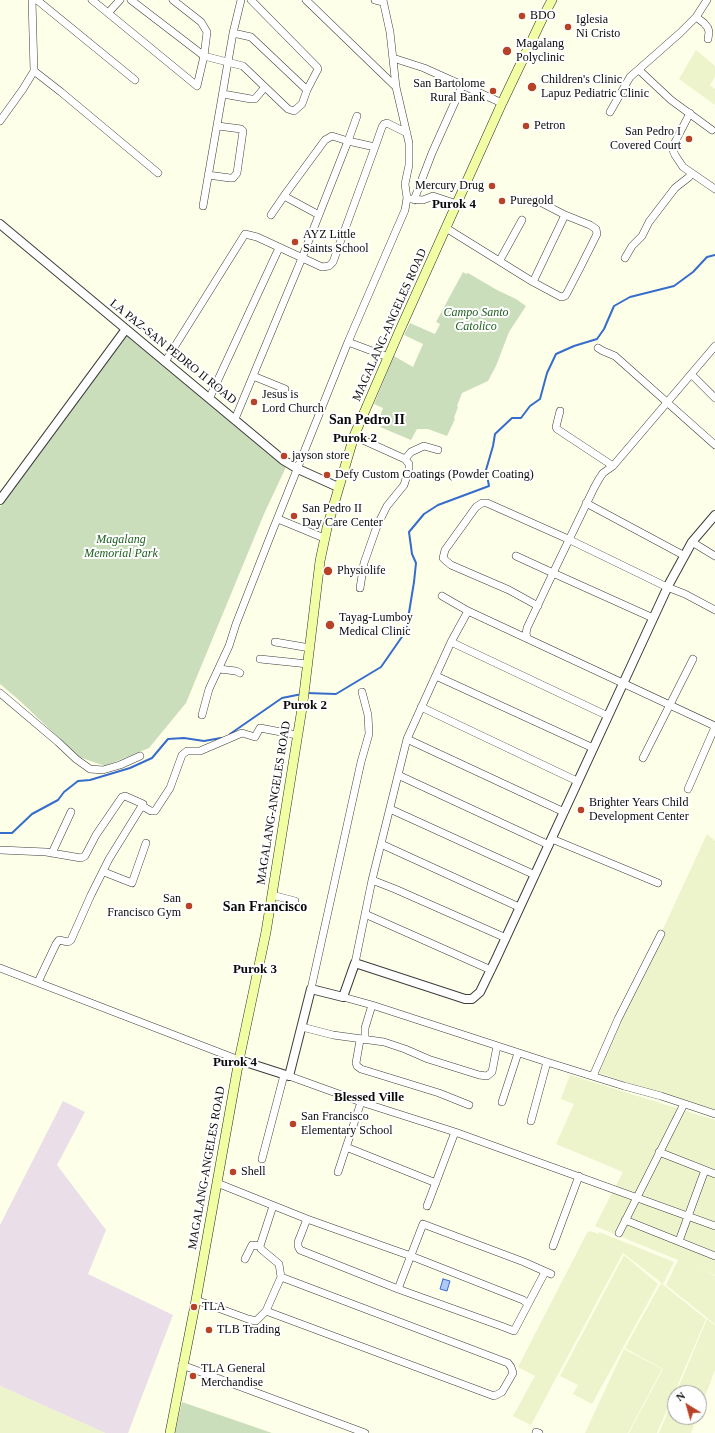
<!DOCTYPE html>
<style>
body{margin:0}
#map{position:relative;width:715px;height:1433px;overflow:hidden;background:#feffe8;font-family:Georgia,serif}
canvas{display:block}
.north{position:absolute;left:667px;top:1385px;width:40px;height:40px;box-sizing:border-box;background:#fff;border:1px solid #9d9d9d;border-radius:50%;rotate:323deg;font-size:11px;font-weight:700;line-height:16px;text-align:center;color:#0a0a0a}
.north::after{content:'';display:block;margin:auto;width:14px;height:18px;background:#b74226;clip-path:polygon(50% 0,100% 100%,50% 72%,0 100%)}
</style>
<div id="map">
<canvas width="715" height="1433"></canvas>
<div class="north">N</div>
</div>
<script>
const ctx = document.querySelector('canvas').getContext('2d');
ctx.lineJoin = 'round';
function fillPath(path, color) {
  ctx.fillStyle = color;
  ctx.fill(path, 'evenodd');
}
function poly(rows) {
  const path = new Path2D();
  for (const r of rows) {
    path.moveTo(r[0], r[1]);
    for (let i = 2; i < r.length; i += 2) path.lineTo(r[i], r[i + 1]);
  }
  return path;
}
function stroke(path, color, width, dash) {
  ctx.strokeStyle = color;
  ctx.lineWidth = width;
  ctx.lineCap = dash ? 'butt' : 'round';
  ctx.setLineDash(dash || []);
  ctx.stroke(path);
}
function write(font, color, halo, rows, align = 'center') {
  ctx.font = font + ' Georgia,serif';
  ctx.lineWidth = 4;
  ctx.setLineDash([]);
  ctx.textBaseline = 'middle';
  ctx.strokeStyle = halo;
  ctx.fillStyle = color;
  for (const [text, x, y, turn = 0] of rows) {
    ctx.save();
    ctx.translate(x, y);
    ctx.rotate((+turn || 0) * Math.PI / 180);
    ctx.textAlign = isNaN(turn) ? turn : align;
    if (halo) ctx.strokeText(text, 0, 0);
    ctx.fillText(text, 0, 0);
    ctx.restore();
  }
}
fillPath(poly([
 [63,1101,85,1112,57,1165,106,1230,88,1274,173,1315,128,1433,105,1433,0,1386,0,1225]
]), '#eadee8');
fillPath(poly([
 [696,50,715,66,715,77,710,85,715,89,715,105,679,79],
 [707,834,715,841,715,1113,599,1073,621,1020],
 [570,1075,715,1120,715,1275,700,1269,715,1276,715,1324,666,1285,678,1260,595,1226,623,1172,556,1144,574,1104,561,1099],
 [590,1231,599,1234,599,1232,674,1262,663,1284,623,1253,531,1425,513,1416,535,1376,518,1367,587,1233],
 [624,1255,658,1284,592,1404,573,1394,578,1385,560,1376],
 [661,1283,706,1319,657,1433,629,1433,663,1369,625,1348],
 [707,1319,715,1325,715,1370,699,1412,699,1393,676,1393],
 [624,1349,662,1369,628,1433,585,1433],
 [0,1386,105,1433,0,1433],
 [675,1395,675,1417,697,1417,691,1433,659,1433]
]), '#edf3ca');
fillPath(poly([
 [463,272,466,274,468,273,497,290,516,299,526,306,509,332,496,366,488,381,462,393,457,406,458,407,454,418,455,419,447,436,428,429,417,429,411,440,380,427,383,421,379,419,383,408,374,404,394,356,413,367,423,344,404,335,410,323,435,334,440,324,436,322],
 [126,334,286,467,264,514,186,703,149,748,105,766,79,757,20,701,0,684,0,507],
 [182,1402,272,1433,175,1433]
]), '#cbdebb');
const water = poly([
 [443,1279,450,1281,447,1291,440,1289,443,1279]
]);
fillPath(water, '#aec9f5');
stroke(water, '#366ccb', 1);
stroke(poly([
 [306,693,336,694,381,667,406,631,414,582,416,563,412,554,409,532,424,514,438,505,489,486,486,470,493,446,495,434,512,418,521,418,530,406,540,399,547,373,556,354,574,346,597,339,604,329,614,306,630,297,674,286,693,272,707,257,715,255],
 [230,734,282,698,302,694],
 [0,833,12,833,32,814,58,800,64,792,78,781,90,780,130,768,152,758,168,739,184,738,204,741,221,738]
]), '#366ccb', 2);
const minor = poly([
 [37,0,135,80],
 [92,0,108,13],
 [120,0,108,13,197,86,204,56,207,32,201,22,173,0],
 [131,0,204,56,243,66,288,109,294,111,302,104,307,90,318,69,317,67,251,0],
 [306,0,396,87],
 [375,0,383,2],
 [696,17,704,23,708,28,709,32,708,39],
 [233,33,251,37,307,90],
 [393,58,424,68,502,103],
 [639,70,671,100,712,130],
 [34,71,61,92,158,173],
 [223,94,251,99,255,99,265,87],
 [610,112,630,77,680,33,696,17,707,0],
 [690,113,672,148,675,155,683,167,715,189],
 [357,116,348,141,375,147,382,127,384,124,387,123,407,133],
 [0,121,23,89,34,71,32,0],
 [208,175,230,178,233,178,237,173,243,131,241,129,218,126],
 [284,196,319,215],
 [411,199,423,200,433,196,457,204],
 [414,200,432,153,463,84],
 [540,202,565,215],
 [203,206,233,33,241,0],
 [446,228,533,282,561,297,565,296,567,293,580,268,597,234,596,229,590,225,565,215,533,282],
 [625,258,632,246,642,236,649,222,675,188,689,177,691,173],
 [500,260,522,220],
 [348,342,388,357],
 [598,348,603,351,615,356,715,445],
 [165,362,245,234,257,237,322,267,329,266,333,262,375,147],
 [692,375,715,398],
 [253,376,285,389],
 [210,397,279,248],
 [560,411,556,427,557,429,613,466],
 [235,419,302,258,348,141,332,136,325,140,286,193,271,215],
 [354,436,405,459,409,464,409,469,404,485,387,506,377,526,364,563,360,588],
 [405,459,411,452,424,446,438,450],
 [586,503,683,555],
 [278,519,324,538],
 [692,542,715,556],
 [516,556,553,573,527,628,526,634,528,639],
 [442,596,468,611],
 [538,606,509,590,451,565,445,560,443,558,445,550,476,507,482,503,487,503,568,539,667,587,685,594,715,610],
 [653,618,553,573,594,488,599,479,603,473,613,466,715,346],
 [275,642,310,648],
 [451,642,608,716],
 [260,659,308,664],
 [219,669,236,671,240,673],
 [436,676,593,748],
 [0,693,58,742,76,759,90,769,103,770,120,765,140,756],
 [421,707,577,781],
 [202,715,209,689,229,646,236,624,270,537,348,342,405,210,407,198,405,184,409,165,409,143,396,87,390,32,383,0],
 [407,739,564,812],
 [643,758,693,659],
 [398,775,549,845],
 [688,789,715,727],
 [142,806,151,811,155,811,170,788,182,755,187,751,200,751,242,733,255,737,260,728,297,735],
 [390,809,535,875],
 [552,839,658,883],
 [381,844,519,907],
 [0,850,46,852,81,858,85,856,96,835,122,797,125,796,143,804,109,859,91,895,71,940,68,942,59,940,56,944,38,982],
 [52,853,71,812],
 [104,872,132,883,146,843],
 [372,880,395,889,506,938],
 [272,895,295,901],
 [365,914,491,970],
 [355,963,372,880,407,739,451,642,468,611,715,726],
 [0,968,239,1060],
 [311,989,361,762,369,734,368,715,362,692],
 [343,997,372,1005,547,1062,624,1086,661,1096,715,1114],
 [302,1027,333,1035,384,1042,405,1049,428,1059,479,1075,487,1076,492,1072,497,1046],
 [360,1040,356,1063,357,1066,361,1069,439,1093,469,1105],
 [365,1040,365,1028,372,1005],
 [289,1076,361,1102,455,1132,715,1226],
 [593,1076,618,1019,661,934],
 [502,1102,518,1053],
 [531,1121,547,1062],
 [346,1147,436,1183],
 [659,1152,715,1174],
 [262,1159,284,1075],
 [338,1172,361,1102],
 [217,1183,307,1219,411,1256,523,1300,528,1304],
 [427,1206,455,1132],
 [307,1219,298,1242,298,1246,300,1250,398,1289,501,1326,514,1331,545,1272],
 [625,1220,715,1256],
 [619,1233,684,1104],
 [679,1241,705,1170],
 [553,1246,579,1176],
 [245,1259,252,1245,260,1246],
 [398,1289,423,1224,524,1262,551,1274],
 [196,1300,248,1319,256,1321,266,1311,281,1277,279,1264,261,1249,260,1246,273,1206],
 [266,1311,494,1396,502,1392,513,1373,511,1367,508,1363,281,1277],
 [182,1365,365,1433],
 [536,1432,539,1433]
]);
const tertiary = poly([
 [0,224,283,460,298,469,338,487],
 [0,500,126,329],
 [239,1060,289,1076,311,989,343,997,355,963,465,999,472,999,480,992,496,959,669,584,692,542,715,515]
]);
const secondary = poly([
 [170,1433,196,1300,239,1060,266,932,303,702,320,561,327,528,354,436,399,332,502,103,544,15,552,0]
]);
stroke(minor, '#3d3d3d', 8);
stroke(tertiary, '#3d3d3d', 10);
stroke(secondary, '#2c2c2c', 10);
stroke(minor, '#fff', 7);
stroke(tertiary, '#fff', 8);
stroke(secondary, '#f2fea4', 9);
for (const [x, y, r, color] of [
 [522,16,4,"#b74226"],
 [568,27,4,"#b74226"],
 [507,51,5,"#b74226"],
 [532,87,5,"#b74226"],
 [493,91,4,"#b74226"],
 [526,126,4,"#b74226"],
 [689,139,4,"#b74226"],
 [492,186,4,"#b74226"],
 [502,201,4,"#b74226"],
 [295,242,4,"#b74226"],
 [254,402,4,"#b74226"],
 [284,456,4,"#b74226"],
 [327,475,4,"#b74226"],
 [294,516,4,"#b74226"],
 [328,571,5,"#b74226"],
 [330,625,5,"#b74226"],
 [581,810,4,"#b74226"],
 [189,906,4,"#b74226"],
 [293,1124,4,"#b74226"],
 [233,1172,4,"#b74226"],
 [194,1307,4,"#b74226"],
 [209,1330,4,"#b74226"],
 [193,1376,4,"#b74226"]
]) {
  const dot = new Path2D();
  dot.arc(x, y, r, 0, 2 * Math.PI);
  ctx.fillStyle = color;
  ctx.fill(dot);
  stroke(dot, '#fff', 1.5);
}
write('12px', '#0a0a0a', '#fff', [
 ["BDO",530,16],
 ["Iglesia",576,20],
 ["Ni Cristo",576,34],
 ["Magalang",516,44],
 ["Polyclinic",516,58],
 ["Children's Clinic",541,80],
 ["Lapuz Pediatric Clinic",541,94],
 ["San Bartolome",485,84,"right"],
 ["Rural Bank",485,98,"right"],
 ["Petron",534,126],
 ["San Pedro I",681,132,"right"],
 ["Covered Court",681,146,"right"],
 ["Mercury Drug",484,186,"right"],
 ["Puregold",510,201],
 ["AYZ Little",303,235],
 ["Saints School",303,249],
 ["Jesus is",262,395],
 ["Lord Church",262,409],
 ["jayson store",292,456],
 ["Defy Custom Coatings (Powder Coating)",335,475],
 ["San Pedro II",302,509],
 ["Day Care Center",302,523],
 ["Physiolife",337,571],
 ["Tayag-Lumboy",339,618],
 ["Medical Clinic",339,632],
 ["Brighter Years Child",589,803],
 ["Development Center",589,817],
 ["San",181,899,"right"],
 ["Francisco Gym",181,913,"right"],
 ["San Francisco",301,1117],
 ["Elementary School",301,1131],
 ["Shell",241,1172],
 ["TLA",202,1307],
 ["TLB Trading",217,1330],
 ["TLA General",201,1369],
 ["Merchandise",201,1383]
], 'left');
write('italic 12px', '#1d601f', '#fff', [
 ["Campo Santo",476,313],
 ["Catolico",476,327],
 ["Magalang",121,540],
 ["Memorial Park",121,554]
]);
write('12px', '#0a0a0a', '#fff', [
 ["MAGALANG-ANGELES ROAD",390,325,-66],
 ["LA PAZ-SAN PEDRO II ROAD",173,352,39],
 ["MAGALANG-ANGELES ROAD",274,803,-81],
 ["MAGALANG-ANGELES ROAD",207,1168,-80]
]);
write('bold 13px', '#0a0a0a', '#fff', [
 ["Purok 4",454,205],
 ["Purok 2",355,439],
 ["Purok 2",305,706],
 ["Purok 3",255,970],
 ["Purok 4",235,1063],
 ["Blessed Ville",369,1098]
]);
write('bold 14px', '#0a0a0a', '#fff', [
 ["San Pedro II",367,420],
 ["San Francisco",265,907]
]);
</script>
